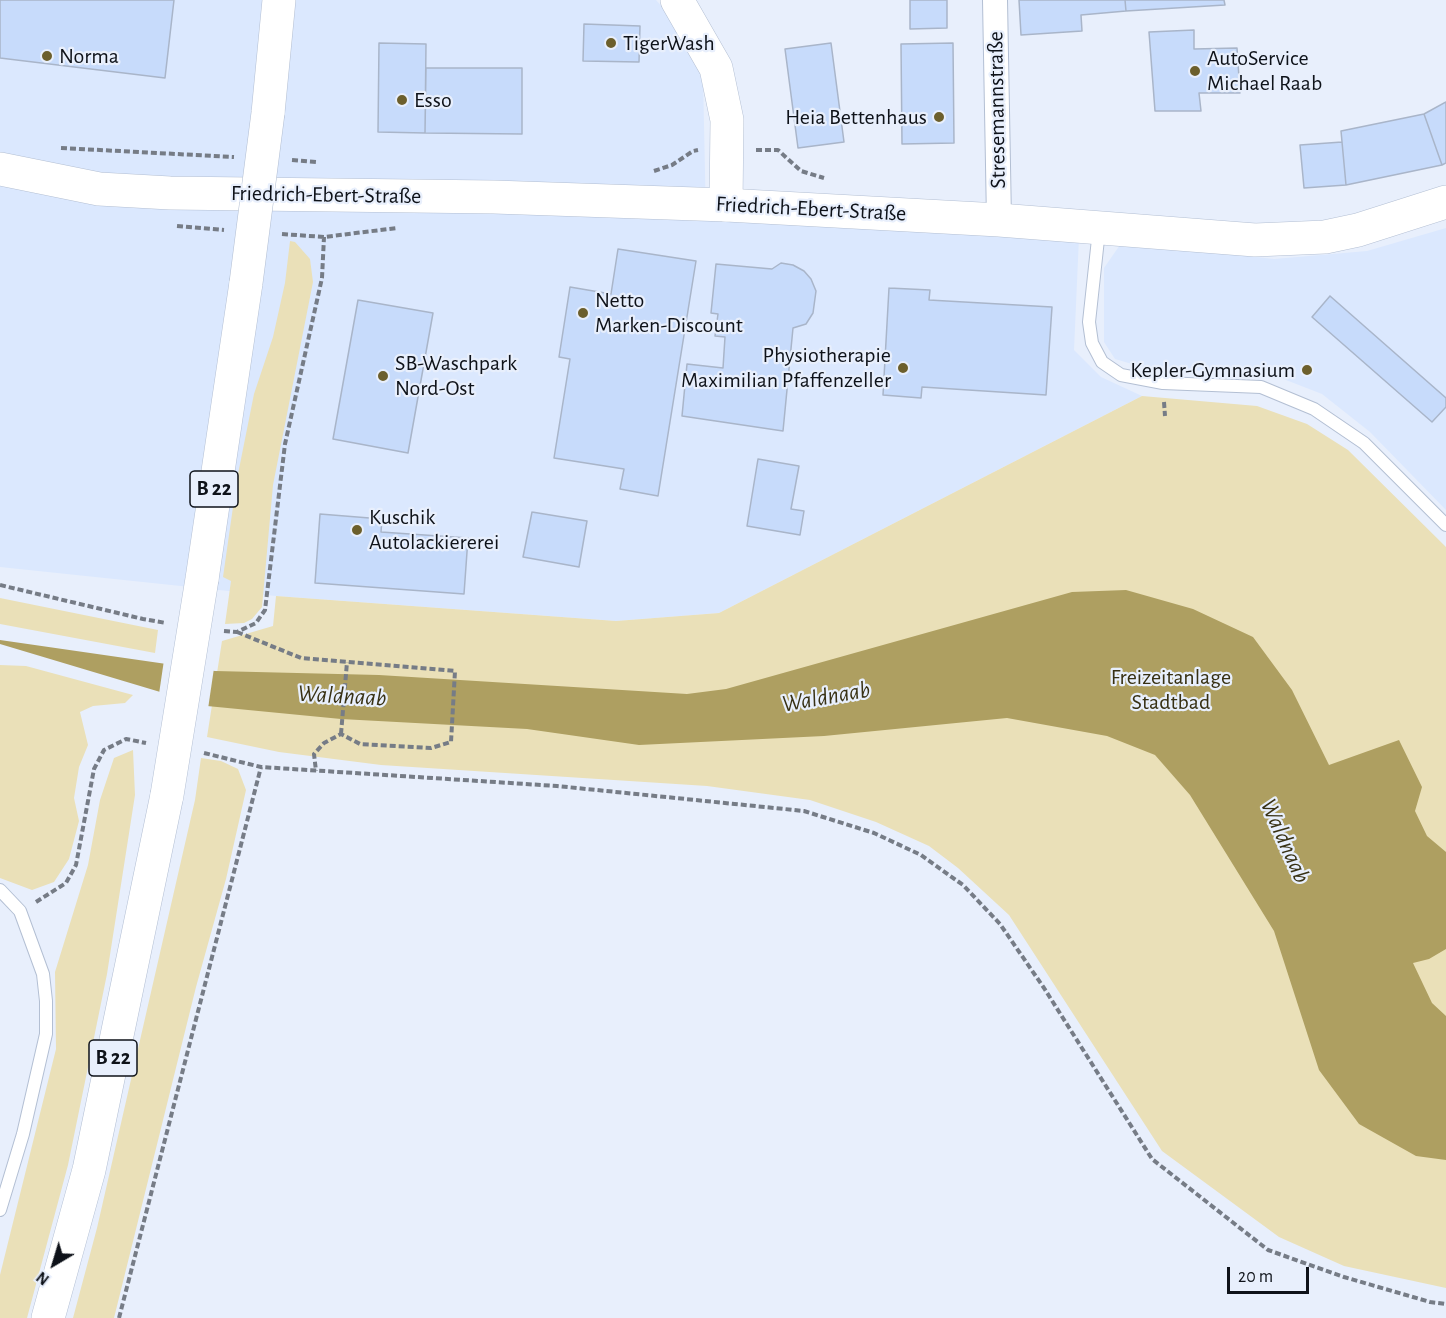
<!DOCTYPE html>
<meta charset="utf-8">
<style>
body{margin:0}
#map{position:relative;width:1446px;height:1318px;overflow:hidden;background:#e8effc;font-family:"Alegreya Sans",sans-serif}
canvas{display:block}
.north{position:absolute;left:24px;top:1234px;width:60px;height:60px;-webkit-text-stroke:4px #e8effc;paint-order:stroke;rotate:218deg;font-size:16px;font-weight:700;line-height:24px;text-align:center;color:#0e1219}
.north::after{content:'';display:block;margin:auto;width:21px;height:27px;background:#0e1219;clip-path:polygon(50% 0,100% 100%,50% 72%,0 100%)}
.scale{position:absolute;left:1227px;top:1267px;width:82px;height:27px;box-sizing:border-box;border:3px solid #0e1219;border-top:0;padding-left:8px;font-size:18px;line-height:21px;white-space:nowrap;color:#0e1219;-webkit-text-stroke:4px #e8effc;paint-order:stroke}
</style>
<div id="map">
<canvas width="1446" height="1318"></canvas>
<div class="north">N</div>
<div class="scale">20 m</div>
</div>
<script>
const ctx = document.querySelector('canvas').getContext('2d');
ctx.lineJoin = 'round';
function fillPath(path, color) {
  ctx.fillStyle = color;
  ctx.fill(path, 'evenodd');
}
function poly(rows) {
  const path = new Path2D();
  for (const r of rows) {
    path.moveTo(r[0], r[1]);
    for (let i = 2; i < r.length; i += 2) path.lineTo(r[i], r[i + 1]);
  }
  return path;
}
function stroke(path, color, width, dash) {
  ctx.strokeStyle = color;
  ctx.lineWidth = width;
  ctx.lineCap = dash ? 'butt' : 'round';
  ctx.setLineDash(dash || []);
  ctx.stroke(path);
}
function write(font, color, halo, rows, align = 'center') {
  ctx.font = font + ' "Alegreya Sans",sans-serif';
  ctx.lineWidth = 4.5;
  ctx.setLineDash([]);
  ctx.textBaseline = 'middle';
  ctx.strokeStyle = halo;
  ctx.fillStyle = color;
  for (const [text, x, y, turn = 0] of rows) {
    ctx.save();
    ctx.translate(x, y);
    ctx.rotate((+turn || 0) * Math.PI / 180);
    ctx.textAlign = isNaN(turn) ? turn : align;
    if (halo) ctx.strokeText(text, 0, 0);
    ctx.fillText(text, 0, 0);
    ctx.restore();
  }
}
fillPath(poly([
 [0,0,656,0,663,8,703,77,706,220,1079,237,1074,350,1101,377,1142,396,719,613,616,621,276,596,0,567],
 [1446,228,1446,510,1370,432,1322,394,1268,373,1149,369,1115,359,1104,342,1104,268,1122,242,1274,259,1367,251]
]), '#dbe8fe');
fillPath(poly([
 [290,241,295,242,310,259,313,282,273,485,262,607,252,619,244,623,225,624,231,581,223,577,237,479,254,394,273,337,285,283],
 [1142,396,1257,406,1307,424,1348,450,1446,547,1446,1288,1344,1266,1279,1237,1162,1151,1009,915,958,868,929,846,876,822,810,800,707,786,381,765,279,752,207,737,222,641,273,626,276,596,616,621,719,613],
 [0,598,158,630,155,653,0,624],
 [0,665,26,666,133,695,125,703,93,706,80,712,88,745,79,767,74,798,79,821,69,859,54,882,32,890,0,878],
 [133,750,135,795,107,974,68,1165,27,1318,0,1318,0,1275,56,1049,55,972,88,865,100,800,114,758],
 [201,758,221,761,238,769,246,790,226,879,196,987,114,1318,73,1318,97,1228,195,800]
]), '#eae0b8');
fillPath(poly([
 [1126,590,1193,609,1253,637,1292,690,1329,765,1399,740,1422,787,1415,811,1427,836,1446,852,1446,949,1429,959,1413,963,1432,1003,1446,1016,1446,1160,1416,1156,1359,1124,1319,1070,1274,931,1190,795,1155,755,1107,736,1007,718,824,736,639,745,527,729,341,719,207,706,0,644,0,640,215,671,379,675,687,694,726,689,1072,592]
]), '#ae9f61');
fillPath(poly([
 [164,660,214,668,208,709,159,694]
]), '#e8effc');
const building = poly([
 [0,0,174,0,165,78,0,58,0,0],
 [910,0,947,0,947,28,910,29,910,0],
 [1019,0,1125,0,1126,11,1081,15,1082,31,1021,35,1019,0],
 [1125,0,1224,0,1225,5,1126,11,1125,0],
 [584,24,640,26,639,62,583,61,584,24],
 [1194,30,1194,49,1237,48,1240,93,1199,93,1201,111,1155,111,1149,32,1194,30],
 [379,43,426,44,425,133,378,132,379,43],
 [831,43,844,142,798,148,785,49,831,43],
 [953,43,954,143,902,144,901,44,953,43],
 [426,68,522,68,522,134,425,133,426,68],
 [1446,102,1446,163,1442,165,1424,114,1446,102],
 [1424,114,1442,165,1346,185,1341,131,1424,114],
 [1342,142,1346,185,1304,188,1300,145,1342,142],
 [618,249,696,261,658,496,620,489,624,469,554,458,570,359,559,357,570,287,611,294,618,249],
 [781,263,793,265,804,271,811,279,816,291,813,313,806,324,793,328,783,431,682,416,687,364,723,368,725,337,715,336,718,314,711,313,716,264,772,269,781,263],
 [889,288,930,290,929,300,1052,307,1046,395,922,387,921,398,883,395,889,288],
 [1330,296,1446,398,1446,407,1432,422,1312,317,1330,296],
 [358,300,433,313,408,453,333,439,358,300],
 [758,459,799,466,791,509,804,511,800,535,747,526,758,459],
 [532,512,587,521,579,567,523,557,532,512],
 [320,514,382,519,381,532,468,538,464,594,315,583,320,514]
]);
fillPath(building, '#c7dbfb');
stroke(building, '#a9b5c9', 1.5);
const lane = poly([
 [1099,230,1089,322,1092,343,1102,362,1121,375,1163,383,1261,387,1314,409,1364,443,1446,525],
 [0,890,20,911,43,974,46,1001,46,1034,23,1134,0,1210]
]);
const street = poly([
 [995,0,999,220]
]);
const secondary = poly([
 [0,169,99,189,170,193,494,197,726,205,999,220,1255,240,1325,237,1358,230,1446,202]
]);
const primary = poly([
 [677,0,716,68,727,120,726,205],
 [268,113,279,0],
 [202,579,246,283],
 [48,1318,89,1170,167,795]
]);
stroke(lane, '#b3bfd3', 14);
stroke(street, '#b3bfd3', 26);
stroke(secondary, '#b3bfd3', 34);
stroke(primary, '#b3bfd3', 34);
stroke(poly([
 [61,148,234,157],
 [756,150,778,150,801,171,824,178],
 [292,160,317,162],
 [654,171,672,165,693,151,698,150],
 [177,226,224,230],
 [282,234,324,237,397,228],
 [1164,402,1165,416],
 [0,585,143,619,166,623],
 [224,631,237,632,256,623,265,610,285,444,322,278,324,237],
 [237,632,301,658,455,671,451,742,431,748,360,744,341,734,324,743,314,754,316,771],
 [341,734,347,662],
 [204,753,261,767,557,786,804,811,874,833,921,855,963,885,1000,924,1044,988,1152,1159,1268,1250,1344,1277,1430,1302,1446,1304],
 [36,902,66,883,76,865,94,769,104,750,126,739,146,743],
 [119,1318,261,767]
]), '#767c86', 4, [6, 3]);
stroke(lane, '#fff', 12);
stroke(street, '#fff', 24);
stroke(secondary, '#fff', 33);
stroke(primary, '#fff', 33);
const primaryBridge = poly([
 [246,283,268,113],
 [167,795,202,579]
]);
stroke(primaryBridge, '#b3bfd3', 34, []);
stroke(primaryBridge, '#fff', 33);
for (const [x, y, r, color] of [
 [611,43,6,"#6c5f2c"],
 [47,56,6,"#6c5f2c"],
 [1195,71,6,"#6c5f2c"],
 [402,100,6,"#6c5f2c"],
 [939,117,6,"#6c5f2c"],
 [583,313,6,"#6c5f2c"],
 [903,368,6,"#6c5f2c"],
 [1307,370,6,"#6c5f2c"],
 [383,376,6,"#6c5f2c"],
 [357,530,6,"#6c5f2c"]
]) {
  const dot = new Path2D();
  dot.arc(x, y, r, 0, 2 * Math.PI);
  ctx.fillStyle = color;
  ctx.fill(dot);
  stroke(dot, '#e8effc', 2);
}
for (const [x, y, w] of [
 [214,489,48],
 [113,1058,48]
]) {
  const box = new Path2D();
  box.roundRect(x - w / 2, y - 18, w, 36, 4.5);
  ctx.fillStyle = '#e8effc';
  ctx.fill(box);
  stroke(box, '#0e1219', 1.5);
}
write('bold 21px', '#0e1219', null, [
 ["B 22",214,489],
 ["B 22",113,1058]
]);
write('22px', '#0e1219', '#e8effc', [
 ["TigerWash",623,43],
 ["Norma",59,56],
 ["AutoService",1207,58],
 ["Michael Raab",1207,83],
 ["Esso",414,100],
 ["Heia Bettenhaus",927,117,"right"],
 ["Netto",595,300],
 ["Marken-Discount",595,325],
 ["Physiotherapie",891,355,"right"],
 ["Maximilian Pfaffenzeller",891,380,"right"],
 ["SB-Waschpark",395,363],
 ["Nord-Ost",395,388],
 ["Kepler-Gymnasium",1295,370,"right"],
 ["Kuschik",369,517],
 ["Autolackiererei",369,542]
], 'left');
write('22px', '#0e1219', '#e8effc', [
 ["Stresemannstraße",997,110,-91],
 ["Friedrich-Ebert-Straße",326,195,1],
 ["Friedrich-Ebert-Straße",811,209,3]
]);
write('22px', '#362f12', '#e8effc', [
 ["Freizeitanlage",1171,677],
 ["Stadtbad",1171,702]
]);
write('italic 24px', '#383114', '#e8effc', [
 ["Waldnaab",342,696,3],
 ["Waldnaab",826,697,-10],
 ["Waldnaab",1285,841,66]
]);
</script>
